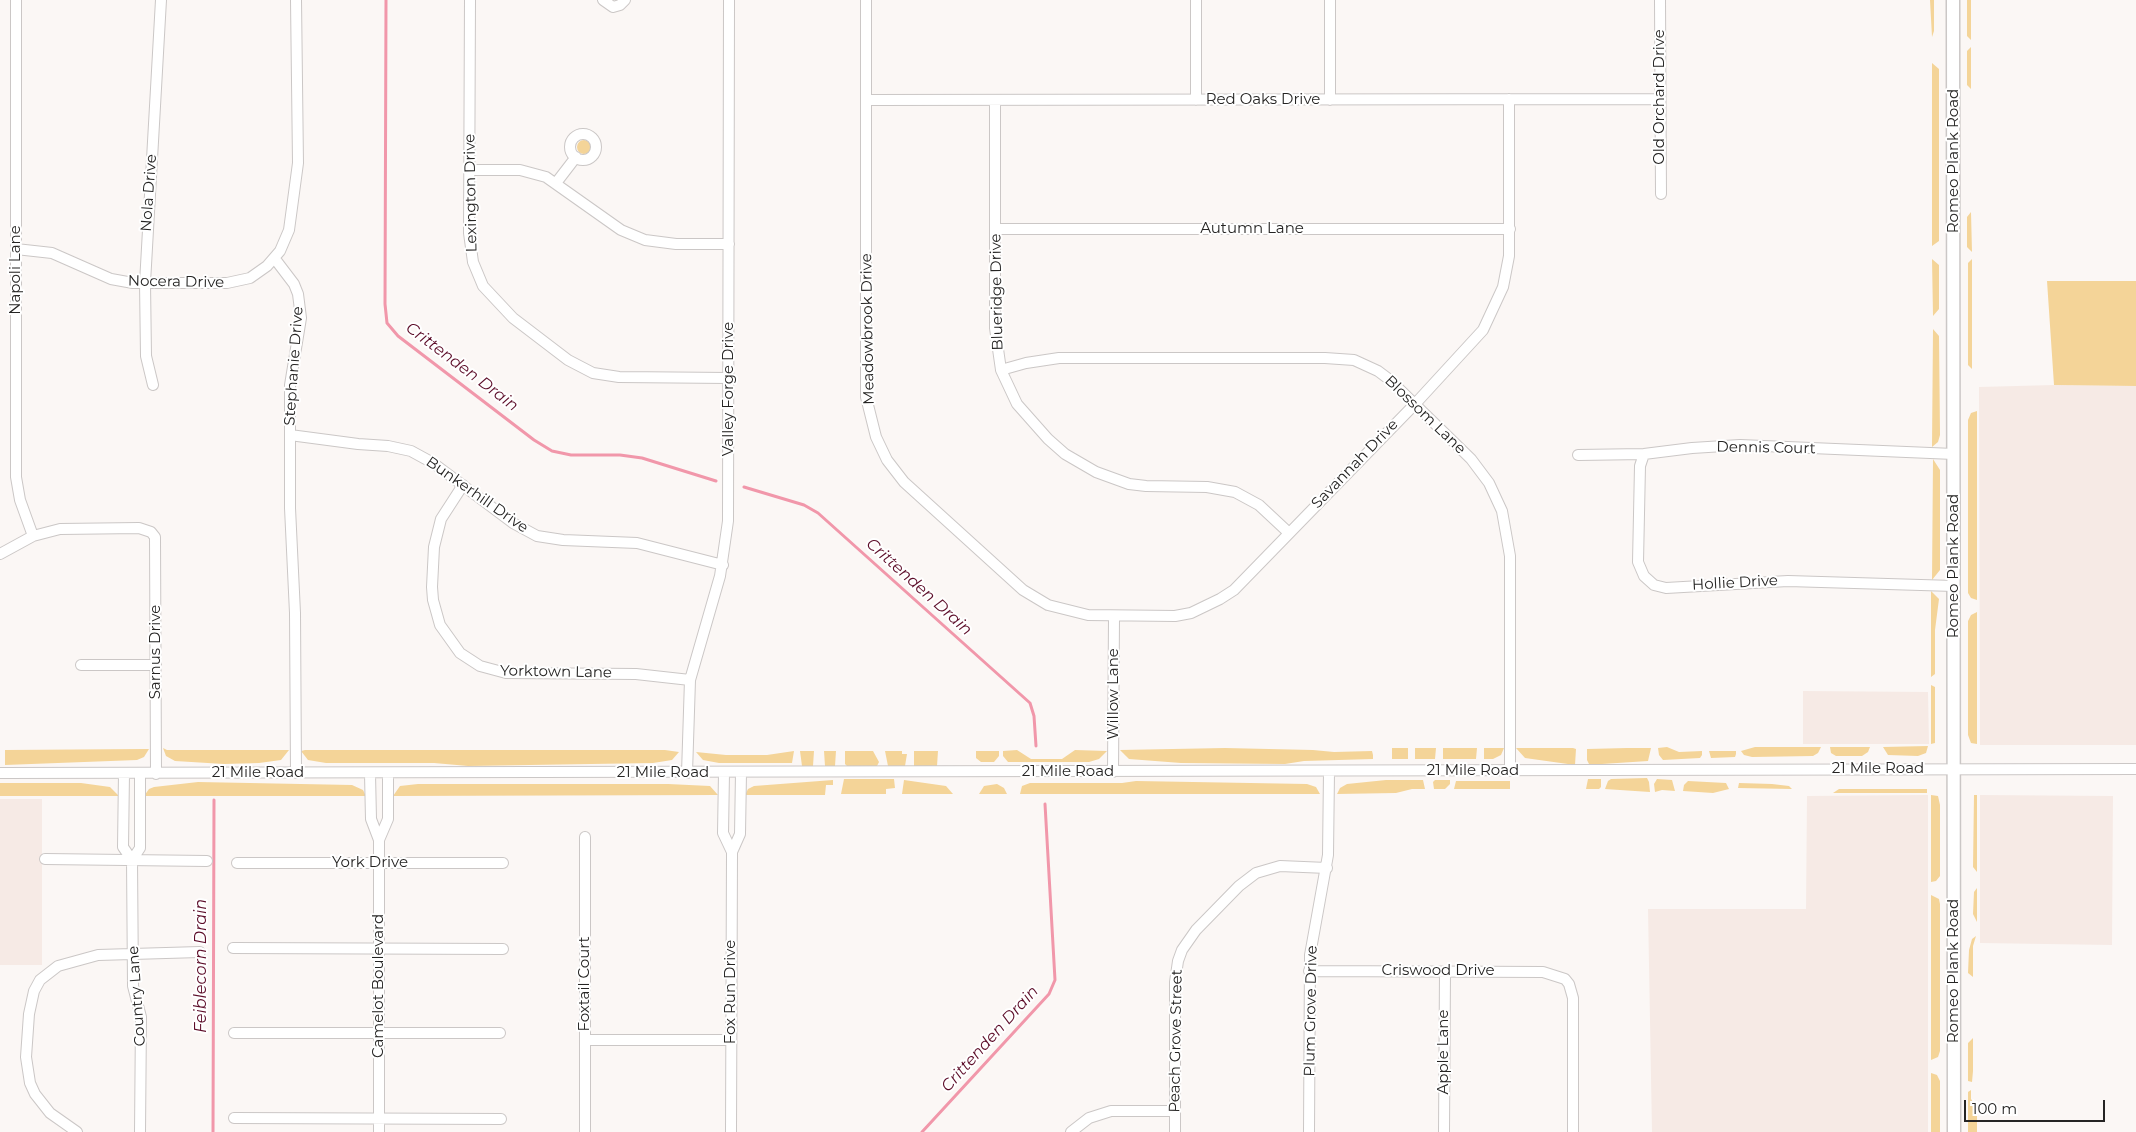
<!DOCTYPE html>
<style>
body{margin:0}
#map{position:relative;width:2136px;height:1132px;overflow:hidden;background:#fbf7f5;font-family:Montserrat,sans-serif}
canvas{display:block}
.scale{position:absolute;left:1964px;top:1100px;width:141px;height:22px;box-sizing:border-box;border:2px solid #252423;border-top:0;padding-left:6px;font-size:15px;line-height:18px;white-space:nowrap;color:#252423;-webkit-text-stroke:4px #fff;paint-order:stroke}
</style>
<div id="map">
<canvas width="2136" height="1132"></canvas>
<div class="scale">100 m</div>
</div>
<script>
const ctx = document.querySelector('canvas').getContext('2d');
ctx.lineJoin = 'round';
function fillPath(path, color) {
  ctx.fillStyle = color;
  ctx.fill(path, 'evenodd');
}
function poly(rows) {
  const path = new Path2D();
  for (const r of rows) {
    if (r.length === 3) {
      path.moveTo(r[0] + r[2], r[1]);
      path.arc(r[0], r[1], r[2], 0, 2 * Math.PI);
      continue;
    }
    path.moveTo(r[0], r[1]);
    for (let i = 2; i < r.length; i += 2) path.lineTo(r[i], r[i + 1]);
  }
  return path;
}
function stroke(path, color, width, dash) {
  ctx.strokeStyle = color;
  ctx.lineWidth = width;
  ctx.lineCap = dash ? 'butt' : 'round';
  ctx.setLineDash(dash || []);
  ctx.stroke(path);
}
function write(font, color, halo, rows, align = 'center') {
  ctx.font = font + ' Montserrat,sans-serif';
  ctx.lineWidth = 4;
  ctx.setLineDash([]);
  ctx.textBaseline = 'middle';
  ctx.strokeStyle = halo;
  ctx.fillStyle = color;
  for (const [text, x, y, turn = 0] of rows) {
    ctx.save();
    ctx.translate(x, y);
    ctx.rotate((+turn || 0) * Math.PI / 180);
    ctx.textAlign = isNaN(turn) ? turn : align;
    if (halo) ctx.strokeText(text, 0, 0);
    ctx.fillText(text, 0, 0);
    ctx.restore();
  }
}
fillPath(poly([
 [2054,385,2136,386,2136,745,1980,745,1979,387],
 [1803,691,1928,692,1929,744,1803,744],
 [1928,795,1928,1132,1652,1132,1648,909,1806,909,1807,796],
 [1980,795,2113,796,2112,945,1980,943],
 [0,799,42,799,42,965,0,965]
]), '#f6eae5');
fillPath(poly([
 [1930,0,1934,0,1934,31,1932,37],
 [1967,0,1971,0,1971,40,1967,36],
 [1971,47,1971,89,1967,85,1967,51],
 [1932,63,1939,69,1939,241,1932,246],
 [584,147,7],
 [1971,212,1972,252,1967,247,1967,217],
 [1932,259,1939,265,1939,309,1933,316],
 [1972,259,1972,369,1968,365,1968,263],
 [2047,281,2136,281,2136,386,2054,385],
 [1933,329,1939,336,1940,435,1938,442,1932,447],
 [1977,411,1977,600,1971,598,1968,593,1968,420,1971,413],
 [1933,459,1940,470,1940,570,1932,580],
 [1931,591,1939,599,1935,630,1935,674,1931,677],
 [1977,612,1977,744,1971,743,1968,735,1968,621,1971,615],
 [1931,685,1935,687,1935,743,1931,744],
 [1928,746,1926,753,1918,756,1888,755,1883,747],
 [1667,747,1679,752,1702,751,1702,755,1700,758,1663,760,1659,755,1658,748],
 [1755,747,1821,747,1818,753,1813,756,1752,757,1744,755,1741,751],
 [1830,747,1870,747,1868,752,1862,756,1836,756,1831,753],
 [163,748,167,750,289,750,281,760,259,763,224,764,175,761,166,756],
 [1225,748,1313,750,1334,752,1372,751,1373,755,1373,759,1304,761,1285,764,1181,763,1129,759,1120,750],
 [1392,748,1408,748,1408,759,1392,759],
 [1415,748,1436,748,1435,759,1415,759],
 [1443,748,1477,748,1476,759,1443,759],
 [1484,748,1504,748,1501,755,1493,759,1484,759],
 [1516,748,1573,748,1576,749,1575,765,1525,758],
 [1627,748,1651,748,1648,761,1602,764,1589,764,1587,760,1587,749],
 [146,749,149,749,144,757,137,760,5,765,5,750],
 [305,750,665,750,679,752,672,760,653,763,468,766,434,763,326,763,308,760,301,751],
 [1017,750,1031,759,1062,759,1075,750,1107,751,1099,759,1089,762,1008,762,1003,756,1003,751],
 [794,751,792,763,719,763,703,760,696,752,726,755,767,755],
 [800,751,814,751,813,766,802,766],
 [824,751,836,751,835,766,825,766],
 [845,751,873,751,879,762,877,766,847,766,845,764],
 [885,751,902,751,902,754,907,754,905,766,888,766],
 [914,751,938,751,937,766,914,766],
 [976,751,999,751,999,756,994,762,981,762,976,758],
 [1709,751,1736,751,1736,754,1735,757,1711,758],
 [1647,778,1649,782,1650,792,1605,789,1608,781,1611,779],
 [844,779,894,779,895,788,886,789,886,794,841,794],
 [1588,779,1601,779,1601,787,1599,789,1586,789],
 [1657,779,1672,780,1675,791,1662,790,1655,792,1654,784],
 [833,780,833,785,826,785,825,795,745,795,748,789,754,786],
 [904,780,946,786,953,794,902,794],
 [1386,780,1423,780,1425,789,1412,789,1396,793,1337,794,1340,788,1347,784],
 [1435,780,1450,780,1450,784,1445,789,1434,789,1433,782],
 [1136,781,1307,784,1316,787,1320,794,1020,794,1022,786,1030,783,1122,783],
 [1456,781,1510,781,1510,789,1454,789],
 [1688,781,1726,783,1729,789,1713,793,1683,791,1684,785],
 [198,782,352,785,363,790,366,796,144,796,149,789,154,787],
 [0,783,81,783,110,787,119,796,0,796],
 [1739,783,1772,784,1789,786,1792,789,1738,788],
 [418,784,668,784,710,786,718,795,393,796,400,786],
 [997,784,1004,788,1007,794,979,794,984,786],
 [1839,789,1927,789,1927,793,1833,793],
 [1931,795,1938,796,1940,805,1940,876,1936,881,1931,882],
 [1974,795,1977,795,1977,872,1973,867],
 [1977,888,1977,922,1973,914,1974,892],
 [1931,895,1939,899,1940,904,1940,1051,1938,1057,1931,1060],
 [1976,936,1973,946,1973,977,1968,973,1969,950,1972,939],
 [1973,1038,1973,1071,1972,1082,1968,1081,1968,1043],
 [1931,1073,1937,1075,1940,1081,1940,1132,1931,1132],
 [1971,1090,1971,1099,1977,1108,1977,1132,1968,1132,1968,1092]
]), '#f4d498');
stroke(poly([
 [386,0,385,304,387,323,398,336,534,440,552,451,571,455,620,455,642,458,716,481],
 [744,487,804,505,818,513,1030,703,1034,716,1036,746],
 [213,1132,214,800],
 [922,1132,1049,994,1055,980,1045,804]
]), '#f197aa', 3);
const minor = poly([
 [16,0,16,477,20,500,33,536],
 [470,0,469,233,473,262,483,286,513,318,568,360,593,373,619,377,729,378],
 [603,0,613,7,620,5,625,0],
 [866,0,866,397,876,437,887,460,904,482,1023,590,1048,605,1088,615,1175,616,1191,613,1220,599,1234,590,1415,404,1483,330,1503,287,1509,256,1509,99],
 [1660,0,1661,194],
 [866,100,1660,99],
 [995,100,995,328,1001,370,1017,404,1048,439,1065,454,1096,472,1129,484,1146,486,1207,487,1235,492,1259,505,1289,533],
 [1196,100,1196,0],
 [1330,100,1330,0],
 [583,147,13],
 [470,170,520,170,546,177,621,230,645,240,676,244,729,244],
 [556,183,576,157],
 [995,229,1510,229],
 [16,249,52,253,111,279,133,283,227,283,250,278,267,266,280,251,289,230,298,163,296,0],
 [275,259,294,284,298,294,301,318,290,385,290,508,295,613,296,773],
 [1001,370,1026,363,1059,358,1325,358,1354,360,1378,371,1390,380,1471,459,1489,483,1502,511,1510,556,1510,771],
 [153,385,146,356,145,283,161,0],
 [290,435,358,444,388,446,411,451,433,463,513,523,537,536,563,540,637,543,723,565],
 [1644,454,1640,466,1638,562,1644,576,1654,585,1666,588,1788,581,1954,586],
 [1578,455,1644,454,1692,448,1740,445,1954,454],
 [463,485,441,519,434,547,432,587,433,600,440,625,460,653,480,666,506,673,636,674,690,680],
 [0,554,33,536,60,529,139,528,151,532,155,537,156,774],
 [81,665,156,665],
 [1113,772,1114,617],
 [0,773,2136,769],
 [124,773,123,847,132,860,133,986,141,1017,140,1132],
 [687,773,690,680,720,576,728,521,729,0],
 [724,773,723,833,732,852],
 [370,774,371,819,379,840],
 [45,859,207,861],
 [132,860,140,848,140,773],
 [237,863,503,863],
 [233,948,503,949],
 [1309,971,1543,972,1565,979,1569,984,1573,998,1573,1132],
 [234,1033,500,1033],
 [585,1040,731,1040],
 [234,1118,501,1119],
 [77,1132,50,1113,35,1094,30,1083,26,1057,29,1014,34,991,40,980,58,966,98,955,200,952],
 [379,1132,379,840,388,819,388,774],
 [585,1132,585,837],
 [731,1132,732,852,740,834,741,773],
 [1071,1132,1089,1118,1111,1111,1175,1111],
 [1175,1132,1175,982,1178,961,1182,950,1196,930,1239,886,1256,873,1280,866,1327,868],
 [1309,1132,1310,955,1328,855,1329,772],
 [1444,1132,1445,972]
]);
const major = poly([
 [1953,0,1954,1132]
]);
stroke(minor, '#cbc7c6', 12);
stroke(major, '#cbc7c6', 15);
stroke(minor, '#fff', 10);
stroke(major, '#fff', 12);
write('15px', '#252423', '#fff', [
 ["Old Orchard Drive",1660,97,-90],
 ["Red Oaks Drive",1263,100],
 ["Romeo Plank Road",1954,161,-90],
 ["Nola Drive",149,193,-86],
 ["Lexington Drive",471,193,-91],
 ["Autumn Lane",1252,229],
 ["Napoli Lane",16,270,-90],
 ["Nocera Drive",176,282,1],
 ["Blueridge Drive",997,292,-91],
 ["Meadowbrook Drive",868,329,-91],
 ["Stephanie Drive",294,366,-86],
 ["Valley Forge Drive",729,389,-90],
 ["Blossom Lane",1425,415,44],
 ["Dennis Court",1766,448,1],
 ["Savannah Drive",1355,464,-46],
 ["Bunkerhill Drive",477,495,35],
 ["Romeo Plank Road",1954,566,-90],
 ["Hollie Drive",1735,583,-3],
 ["Sarnus Drive",156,652,-90],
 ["Yorktown Lane",556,672,1],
 ["Willow Lane",1114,694,-90],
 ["21 Mile Road",1878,769],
 ["21 Mile Road",1473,771],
 ["21 Mile Road",1068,772],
 ["21 Mile Road",258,773],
 ["21 Mile Road",663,773],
 ["York Drive",370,863],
 ["Criswood Drive",1438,971],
 ["Romeo Plank Road",1954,971,-90],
 ["Foxtail Court",585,984,-90],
 ["Camelot Boulevard",379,986,-90],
 ["Fox Run Drive",731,992,-90],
 ["Country Lane",137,996,-94],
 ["Plum Grove Drive",1311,1011,-89],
 ["Peach Grove Street",1176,1041,-89],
 ["Apple Lane",1444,1052,-90]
]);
write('italic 16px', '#5c0c28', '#fff', [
 ["Crittenden Drain",462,367,37],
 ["Crittenden Drain",919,587,42],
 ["Feiblecorn Drain",201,966,-90],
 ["Crittenden Drain",990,1039,-48]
]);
</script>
